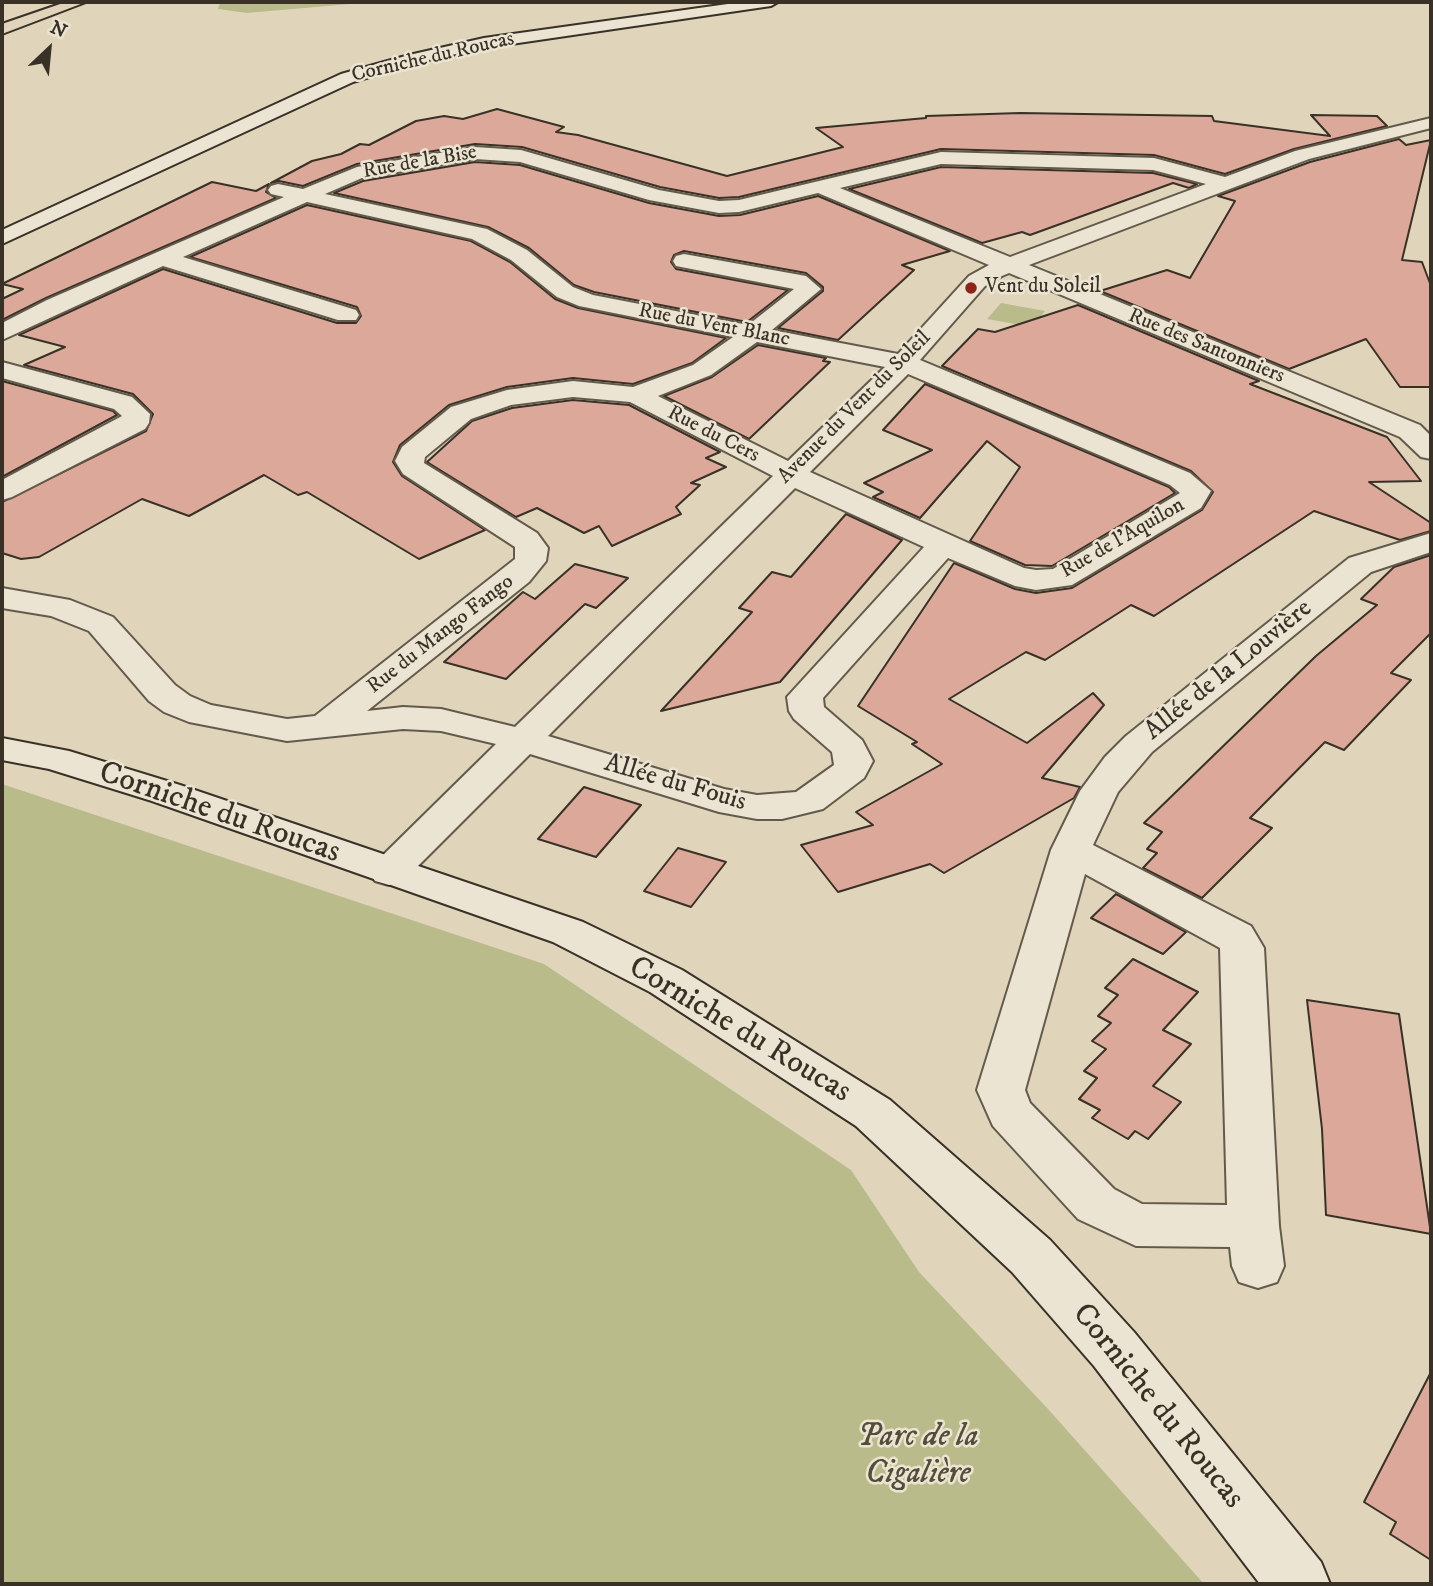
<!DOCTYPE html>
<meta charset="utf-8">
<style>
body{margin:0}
#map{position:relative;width:1433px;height:1586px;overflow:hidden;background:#e0d5ba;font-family:"IM FELL DW Pica",serif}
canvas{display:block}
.frame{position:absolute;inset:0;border:4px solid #393126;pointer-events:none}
.north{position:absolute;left:14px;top:14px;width:70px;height:70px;-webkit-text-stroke:5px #ebe4d2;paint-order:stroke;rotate:26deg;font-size:19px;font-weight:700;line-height:28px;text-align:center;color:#393126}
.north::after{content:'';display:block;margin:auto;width:24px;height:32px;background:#393126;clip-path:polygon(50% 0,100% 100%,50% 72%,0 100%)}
</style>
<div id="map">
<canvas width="1433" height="1586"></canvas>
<div class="frame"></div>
<div class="north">N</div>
</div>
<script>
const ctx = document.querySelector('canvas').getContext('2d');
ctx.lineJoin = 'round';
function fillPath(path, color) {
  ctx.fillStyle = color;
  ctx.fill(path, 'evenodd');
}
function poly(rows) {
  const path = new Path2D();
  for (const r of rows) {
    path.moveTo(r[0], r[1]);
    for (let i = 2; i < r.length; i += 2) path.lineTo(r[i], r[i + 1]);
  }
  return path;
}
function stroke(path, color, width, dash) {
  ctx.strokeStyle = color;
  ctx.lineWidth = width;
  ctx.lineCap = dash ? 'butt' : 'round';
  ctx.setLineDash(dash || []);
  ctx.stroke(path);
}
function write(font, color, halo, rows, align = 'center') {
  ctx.font = font + ' "IM FELL DW Pica",serif';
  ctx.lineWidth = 5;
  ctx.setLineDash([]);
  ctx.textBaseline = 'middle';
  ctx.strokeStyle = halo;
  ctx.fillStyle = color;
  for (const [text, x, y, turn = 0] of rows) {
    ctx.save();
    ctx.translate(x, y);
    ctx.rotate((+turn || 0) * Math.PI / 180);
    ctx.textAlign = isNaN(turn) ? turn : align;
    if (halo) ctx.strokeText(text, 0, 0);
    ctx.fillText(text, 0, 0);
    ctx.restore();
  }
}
fillPath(poly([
 [220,2,373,2,247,13,218,9],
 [1001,303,1045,311,1032,327,987,319],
 [2,784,544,964,851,1170,919,1272,1048,1409,1204,1584,2,1584]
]), '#babb8b');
const building = poly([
 [497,109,564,127,556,132,578,135,727,176,843,147,816,128,926,118,926,116,1020,113,1212,116,1214,121,1330,136,1311,115,1377,116,1387,126,1294,149,1225,174,1154,155,941,149,739,197,719,198,660,187,522,147,475,144,357,164,303,186,279,181,271,183,312,161,341,154,360,144,369,145,416,121,444,116,463,119,497,109],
 [1399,139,1406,145,1431,140,1402,260,1422,262,1431,286,1431,387,1400,387,1366,339,1289,369,1100,291,1167,270,1190,278,1235,201,1218,196,1310,162,1399,139],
 [475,162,520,165,649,203,719,216,740,215,818,196,950,251,902,265,914,270,838,340,778,328,823,291,823,287,806,273,684,251,674,255,671,262,676,269,788,290,747,322,594,292,574,285,529,248,488,227,334,193,363,181,475,162],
 [941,167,1153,173,1197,184,1189,188,1173,183,1030,235,1022,232,982,243,849,189,941,167],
 [212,182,256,191,269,184,266,192,276,198,46,298,2,320,2,299,23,289,2,284,212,182],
 [307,205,471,241,510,262,555,299,578,308,726,338,692,363,633,384,573,378,507,387,449,405,400,445,393,462,402,476,485,530,419,559,307,492,298,495,264,475,189,516,142,499,39,557,21,559,2,553,2,502,146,431,153,414,133,394,24,365,65,347,19,335,163,269,337,323,356,323,361,316,357,307,190,257,307,205],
 [1078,305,1259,381,1250,384,1387,437,1421,481,1369,482,1431,523,1431,531,1400,540,1314,511,1154,616,1131,605,1045,660,1026,652,949,699,1027,743,1093,693,1104,705,1042,778,1080,787,1074,798,944,873,930,864,838,892,801,845,873,825,856,812,942,764,912,744,917,742,858,706,954,563,1015,589,1036,593,1072,588,1202,510,1213,492,1191,471,942,366,978,329,995,332,1078,305],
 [758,345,826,358,823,361,830,362,749,439,664,396,712,377,758,345],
 [2,381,113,411,117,415,2,477,2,381],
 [925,384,1169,487,1175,493,1052,566,1025,565,970,541,1020,467,987,441,920,518,873,497,883,492,864,483,932,450,883,430,925,384],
 [573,400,629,405,720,452,706,458,726,467,691,483,700,485,676,507,681,514,612,546,599,526,584,533,537,508,516,517,427,462,472,421,512,408,573,400],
 [846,514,902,540,780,682,661,711,752,612,739,608,772,572,791,577,846,514],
 [1431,555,1431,633,1391,673,1411,680,1344,750,1325,742,1250,818,1272,828,1202,898,1143,868,1157,853,1147,849,1162,832,1144,823,1316,656,1377,605,1361,599,1394,567,1431,555],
 [575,564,628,578,596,608,585,604,506,679,444,662,523,592,535,599,575,564],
 [584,787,641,805,596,857,538,839,584,787],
 [678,848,726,862,691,907,644,891,678,848],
 [1116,894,1186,932,1163,954,1091,918,1116,894],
 [1133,959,1198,992,1163,1030,1191,1044,1153,1086,1181,1102,1148,1139,1135,1131,1128,1139,1092,1118,1100,1110,1079,1099,1097,1078,1084,1071,1106,1049,1092,1041,1111,1023,1098,1016,1118,995,1105,988,1133,959],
 [1307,1000,1399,1014,1431,1234,1326,1215,1322,1129,1307,1000],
 [1431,1372,1431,1560,1390,1534,1396,1522,1364,1502,1431,1372]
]);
fillPath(building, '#dca899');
stroke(building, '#393126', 2);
const street = poly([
 [1431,118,1431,128,1309,159,1029,265,1420,425,1431,436,1431,459,1421,457,1400,437,1009,273,1002,276,985,286,920,360,1190,473,1211,491,1201,508,1072,585,1036,590,1015,586,948,558,823,698,824,707,862,740,873,761,864,778,823,809,782,819,757,819,719,812,530,754,403,881,389,885,375,881,369,872,375,863,496,744,441,731,403,729,287,741,189,722,164,712,149,701,89,631,51,616,2,608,2,588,70,600,113,617,175,685,190,696,211,705,287,719,315,716,515,559,515,547,403,474,395,461,402,447,451,407,507,390,573,381,633,387,693,365,733,337,579,306,557,297,511,260,472,239,307,202,183,257,356,310,359,315,356,320,338,320,163,266,2,340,2,323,47,300,284,197,271,194,268,190,271,186,278,184,303,189,357,167,475,147,521,150,659,190,719,201,739,200,941,152,1154,158,1225,177,1295,151,1431,118],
 [475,159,520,162,649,200,719,213,739,212,818,193,989,265,969,276,898,354,772,330,821,289,806,276,684,254,676,256,673,261,676,266,794,289,748,325,593,295,573,287,527,250,487,229,325,194,362,178,475,159],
 [941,164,1153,170,1206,184,1010,257,840,188,941,164],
 [757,342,885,367,788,461,658,396,711,375,757,342],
 [908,374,1170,485,1180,493,1053,569,1036,570,1024,568,810,472,908,374],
 [573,397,630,402,773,476,515,727,441,709,403,707,367,711,529,582,546,561,548,548,537,533,424,463,425,457,471,419,511,405,573,397],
 [795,488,924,547,787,697,789,711,794,719,832,752,834,765,796,792,757,795,724,789,548,736,795,488],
 [2,362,132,397,150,414,149,423,145,429,12,497,2,500,2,480,122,416,114,409,2,378,2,362],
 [1431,533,1431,552,1371,572,1152,752,1118,792,1093,845,1251,926,1264,948,1279,1226,1284,1266,1277,1282,1258,1288,1239,1282,1232,1266,1230,1247,1136,1246,1078,1219,993,1126,977,1090,1051,850,1080,791,1105,757,1126,736,1349,558,1431,533],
 [1085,874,1220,948,1227,1205,1142,1204,1114,1189,1030,1103,1025,1090,1085,874]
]);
const secondary = poly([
 [742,2,778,2,771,6,484,48,419,62,353,82,2,244,2,230,341,74,409,55,484,38,742,2],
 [2,738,69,751,180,785,583,922,682,970,890,1100,1050,1240,1134,1332,1321,1562,1330,1584,1260,1584,1094,1366,1012,1272,856,1126,650,992,553,942,152,801,49,769,2,760,2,738]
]);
const highway = poly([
 [66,2,86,2,2,34,2,24,66,2]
]);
stroke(street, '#635a4b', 4);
stroke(secondary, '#393126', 4);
stroke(highway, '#393126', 4);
fillPath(street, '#ebe4d2');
fillPath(secondary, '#ebe4d2');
fillPath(highway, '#e0d5ba');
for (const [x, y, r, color] of [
 [971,288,7,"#8f2418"]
]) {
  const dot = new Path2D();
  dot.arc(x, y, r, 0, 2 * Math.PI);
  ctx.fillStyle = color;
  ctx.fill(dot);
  stroke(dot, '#ebe4d2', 2.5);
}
write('21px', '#393126', '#ebe4d2', [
 ["Corniche du Roucas",433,58,-13],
 ["Rue de la Bise",420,163,-10],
 ["Rue du Vent Blanc",714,326,11],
 ["Rue des Santonniers",1206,347,22],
 ["Avenue du Vent du Soleil",855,408,-45],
 ["Rue du Cers",713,435,27],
 ["Rue de l'Aquilon",1123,539,-30],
 ["Rue du Mango Fango",441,635,-38]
]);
write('21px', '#393126', '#ebe4d2', [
 ["Vent du Soleil",985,288]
], 'left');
write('26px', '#393126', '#ebe4d2', [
 ["Allée de la Louvière",1229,671,-39],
 ["Allée du Fouis",675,784,16]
]);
write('32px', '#393126', '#ebe4d2', [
 ["Corniche du Roucas",219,814,19],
 ["Corniche du Roucas",739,1031,31],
 ["Corniche du Roucas",1157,1407,51]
]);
write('italic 32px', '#534d3a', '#ebe4d2', [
 ["Parc de la",918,1438],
 ["Cigalière",918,1475]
]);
</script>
